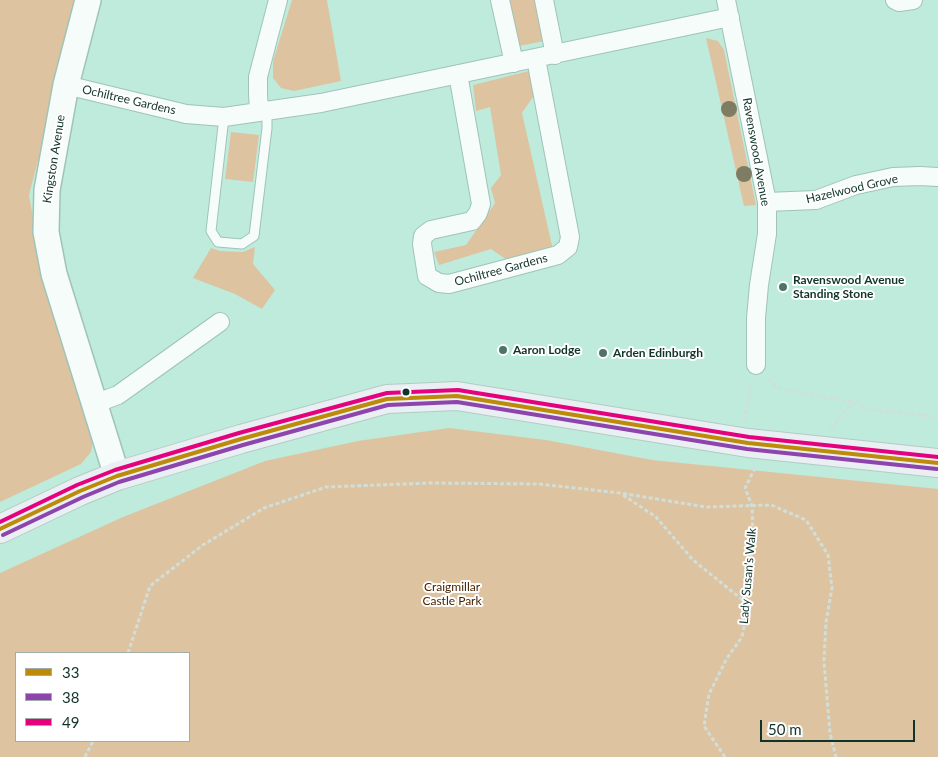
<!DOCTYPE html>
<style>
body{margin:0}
#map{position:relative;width:938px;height:757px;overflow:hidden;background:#beebdc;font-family:Lato,sans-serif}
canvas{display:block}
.legend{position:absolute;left:15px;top:652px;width:175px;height:90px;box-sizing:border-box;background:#fff;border:1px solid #a0aeaa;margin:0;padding:6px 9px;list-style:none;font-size:15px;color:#11342a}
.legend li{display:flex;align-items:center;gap:10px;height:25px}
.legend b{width:25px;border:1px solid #a0aeaa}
.scale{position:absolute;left:760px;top:720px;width:155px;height:22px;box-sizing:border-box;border:2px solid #11342a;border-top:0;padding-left:6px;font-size:15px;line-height:18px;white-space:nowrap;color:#11342a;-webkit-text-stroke:4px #fff;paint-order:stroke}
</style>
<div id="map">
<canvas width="938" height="757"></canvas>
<ul class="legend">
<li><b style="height:6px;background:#be8a0a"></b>33</li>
<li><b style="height:6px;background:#8e44ad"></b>38</li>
<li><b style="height:6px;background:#e5007d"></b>49</li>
</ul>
<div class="scale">50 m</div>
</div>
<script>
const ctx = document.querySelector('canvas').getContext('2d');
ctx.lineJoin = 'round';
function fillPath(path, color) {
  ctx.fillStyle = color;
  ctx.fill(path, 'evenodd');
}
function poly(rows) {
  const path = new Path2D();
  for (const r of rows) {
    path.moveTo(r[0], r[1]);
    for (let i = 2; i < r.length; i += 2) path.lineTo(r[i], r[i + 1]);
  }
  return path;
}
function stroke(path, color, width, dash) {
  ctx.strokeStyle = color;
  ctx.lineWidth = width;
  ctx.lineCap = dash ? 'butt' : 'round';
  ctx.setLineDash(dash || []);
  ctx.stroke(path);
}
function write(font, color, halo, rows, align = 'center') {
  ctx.font = font + ' Lato,sans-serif';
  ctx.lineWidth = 4;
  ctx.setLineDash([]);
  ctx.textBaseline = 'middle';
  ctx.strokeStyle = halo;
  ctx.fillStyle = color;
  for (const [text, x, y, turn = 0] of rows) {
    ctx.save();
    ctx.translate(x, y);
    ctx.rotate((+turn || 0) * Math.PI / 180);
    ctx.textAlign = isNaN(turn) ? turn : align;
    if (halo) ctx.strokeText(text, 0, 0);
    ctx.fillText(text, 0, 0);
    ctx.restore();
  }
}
fillPath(poly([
 [0,0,80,0,29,195,36,234,94,436,91,452,81,464,0,502],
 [292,0,327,0,341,81,294,91,281,88,273,78,273,61],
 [507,0,538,0,544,41,519,46,516,43],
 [706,38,718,41,724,50,756,205,744,206],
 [529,71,535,94,522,113,553,250,507,260,491,249,439,265,434,252,466,245,495,203,491,188,501,175,490,107,476,111,473,85],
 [231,132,259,135,253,182,225,179],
 [255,247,253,264,275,290,262,309,235,294,193,278,211,248,220,251,243,252],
 [449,428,546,440,652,460,938,489,938,757,0,757,0,573,123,517,265,461,358,441],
 [16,653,189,653,189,741,16,741]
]), '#dec3a0');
const lane = poly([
 [224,117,211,231,218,242,242,244,254,236,267,128,267,111]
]);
const street = poly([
 [500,0,514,63],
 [544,0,555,55],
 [726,0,767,202,767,234,759,285,756,318,756,365],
 [895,0,899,2,913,0],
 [458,74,481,204,478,213,472,221,431,230,423,236,422,244,427,276,439,283,449,284,558,255,568,247,570,237,536,59],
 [66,85,186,114,224,117,321,103,730,17],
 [259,112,258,93,258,77,278,0],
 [767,202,816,200,856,185,893,177,920,176,938,177],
 [94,404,118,395,220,322]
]);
const secondary = poly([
 [88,0,66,85,47,190,46,232,54,274,117,476]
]);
const primary = poly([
 [0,529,80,491,117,476,241,439,387,399,457,396,748,443,938,463]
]);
stroke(lane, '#a0c3b8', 11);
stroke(street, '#a0c3b8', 20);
stroke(secondary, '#a0c3b8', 28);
stroke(primary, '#b4cbc4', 30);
stroke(poly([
 [769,379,777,388,853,402,872,410,938,417],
 [744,420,752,382],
 [831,428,853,402],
 [623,495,656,517,693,560,745,602],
 [128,653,150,586,203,545,264,508,326,487,431,483,539,484,620,493,706,507,771,505,806,520,828,555,832,588,826,622,824,661,830,733,836,757],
 [85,757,93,741],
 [725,757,704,726,709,694,727,658,742,637,746,615,746,599,753,539,752,506,745,488,754,470,753,468]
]), '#d0dfda', 3, [4, 2.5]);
stroke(lane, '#f5fcfa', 9);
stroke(street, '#f5fcfa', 18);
stroke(secondary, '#f5fcfa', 25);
stroke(primary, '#e9eff2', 28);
stroke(poly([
 [0,529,80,491,117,476,241,439,387,399,457,396,748,443,938,463]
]), '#be8a0a', 4);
stroke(poly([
 [3,535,83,497,119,482,243,445,388,405,457,402,747,449,937,469]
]), '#8e44ad', 4);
stroke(poly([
 [0,522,77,485,115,470,239,433,387,393,458,390,749,437,938,457]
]), '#e5007d', 4);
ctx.fillStyle = '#7f7c64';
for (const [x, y] of [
 [729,109],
 [744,174]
]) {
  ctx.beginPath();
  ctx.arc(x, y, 8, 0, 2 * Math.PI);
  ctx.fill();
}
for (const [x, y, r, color] of [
 [783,287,5,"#4e7468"],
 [503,350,5,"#4e7468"],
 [603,353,5,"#4e7468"],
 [406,392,4.5,"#11342a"]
]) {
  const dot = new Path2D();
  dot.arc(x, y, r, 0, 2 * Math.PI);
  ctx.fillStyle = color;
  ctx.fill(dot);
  stroke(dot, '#fff', 2);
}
write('12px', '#11342a', '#fff', [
 ["Ochiltree Gardens",129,100,13],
 ["Ravenswood Avenue",756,152,80],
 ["Kingston Avenue",54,159,-81],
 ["Hazelwood Grove",852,189,-13],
 ["Ochiltree Gardens",501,270,-15],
 ["Lady Susan's Walk",748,576,-85]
]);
write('bold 12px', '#11342a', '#fff', [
 ["Ravenswood Avenue",793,280],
 ["Standing Stone",793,294],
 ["Aaron Lodge",513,350],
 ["Arden Edinburgh",613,353]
], 'left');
write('12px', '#4b2101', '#fff', [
 ["Craigmillar",452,587],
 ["Castle Park",452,601]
]);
</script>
